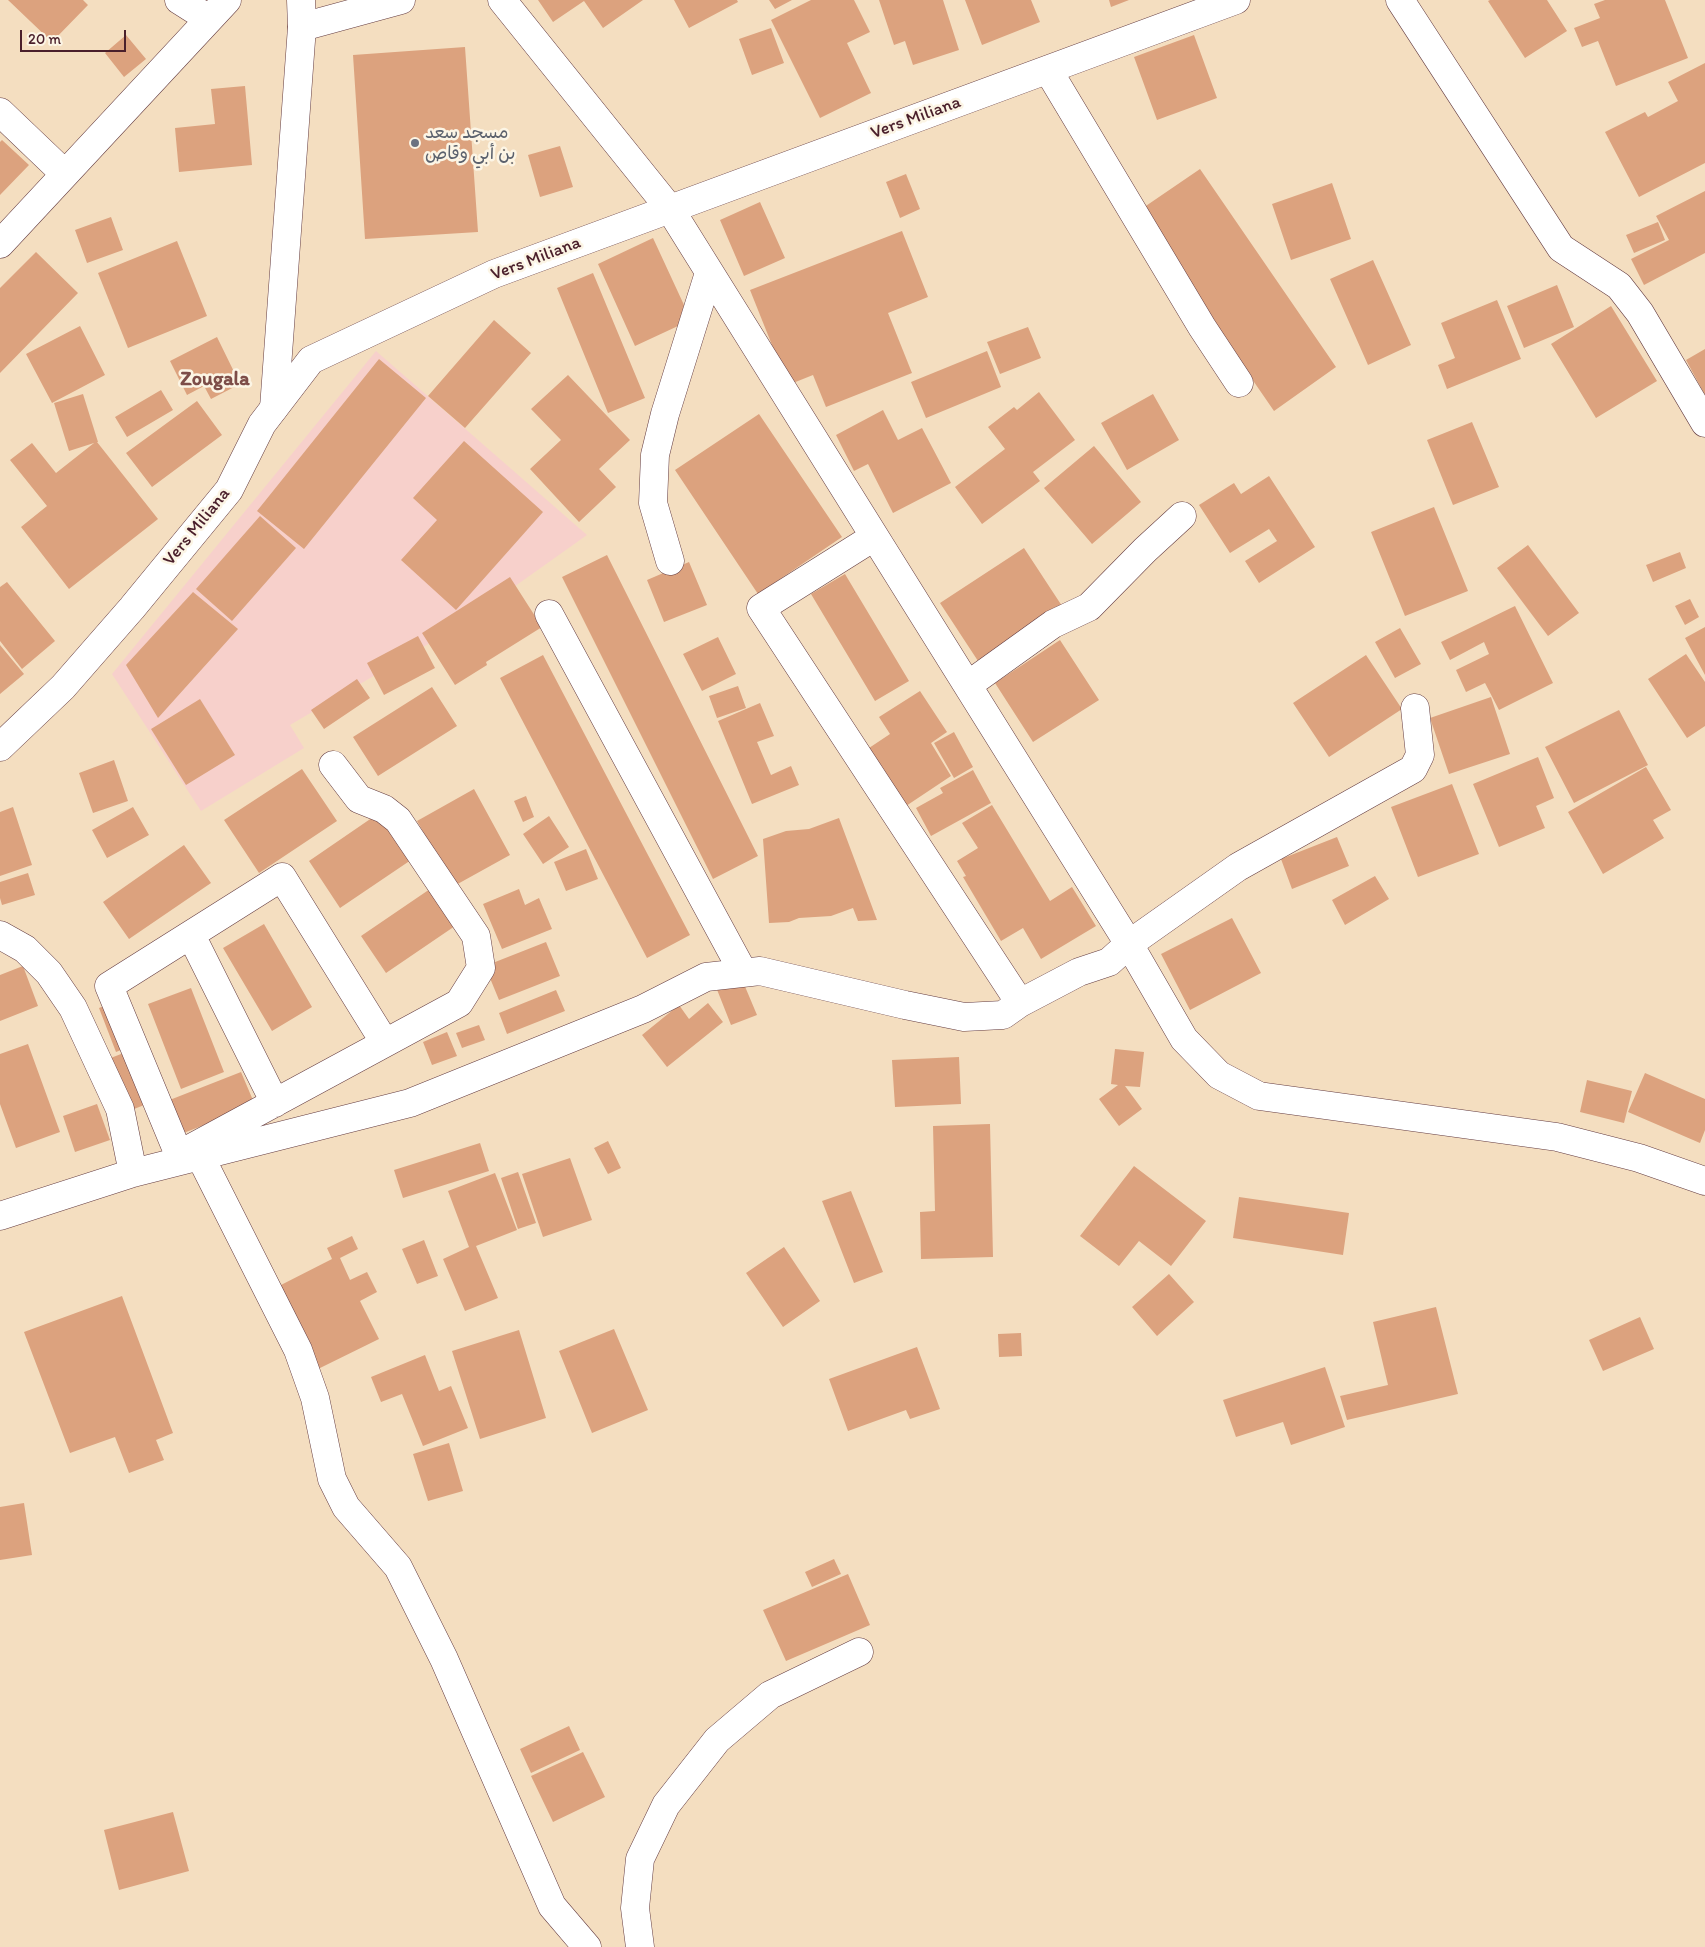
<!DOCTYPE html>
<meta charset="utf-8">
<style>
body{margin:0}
#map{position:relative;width:1705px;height:1947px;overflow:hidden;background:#f4dec0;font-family:Itim,sans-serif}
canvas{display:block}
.scale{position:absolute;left:20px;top:30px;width:106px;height:22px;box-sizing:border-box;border:2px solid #4a1f2b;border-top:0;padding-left:6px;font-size:15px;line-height:18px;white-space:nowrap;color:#4a1f2b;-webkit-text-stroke:4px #fcf5e5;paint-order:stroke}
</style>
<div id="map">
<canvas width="1705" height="1947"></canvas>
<div class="scale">20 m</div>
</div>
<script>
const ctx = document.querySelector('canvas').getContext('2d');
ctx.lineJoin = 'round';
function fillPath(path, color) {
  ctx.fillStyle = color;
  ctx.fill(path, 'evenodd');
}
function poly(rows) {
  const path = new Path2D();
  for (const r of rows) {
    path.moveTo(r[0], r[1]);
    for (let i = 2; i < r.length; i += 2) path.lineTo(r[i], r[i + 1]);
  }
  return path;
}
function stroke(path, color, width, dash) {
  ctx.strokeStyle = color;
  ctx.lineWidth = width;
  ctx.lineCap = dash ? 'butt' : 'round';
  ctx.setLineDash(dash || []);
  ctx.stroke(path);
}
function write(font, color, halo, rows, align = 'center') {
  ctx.font = font + ' Itim,"Playpen Sans Arabic",sans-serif';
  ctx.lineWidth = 5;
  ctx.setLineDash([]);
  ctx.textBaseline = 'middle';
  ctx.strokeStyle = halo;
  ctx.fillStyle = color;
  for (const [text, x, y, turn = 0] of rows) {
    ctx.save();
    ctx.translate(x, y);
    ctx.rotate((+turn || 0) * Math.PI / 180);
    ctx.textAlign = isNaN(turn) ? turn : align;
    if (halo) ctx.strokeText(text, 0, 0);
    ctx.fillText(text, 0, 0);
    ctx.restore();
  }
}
fillPath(poly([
 [376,351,587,535,459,626,290,725,304,748,201,811,112,674]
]), '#f7d0cb');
fillPath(poly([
 [8,0,83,0,88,5,52,42],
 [538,0,643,0,603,28,584,1,553,22],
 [674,0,737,0,738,2,689,28],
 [769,0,792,0,775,9],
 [811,0,854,0,870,32,847,43,871,93,820,118,771,20],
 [879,0,943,0,959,50,913,65,905,41,894,45],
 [965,0,1031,0,1040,22,982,45],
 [1109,0,1129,0,1111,7],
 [1490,0,1547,0,1567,31,1525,58,1488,1],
 [1605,0,1665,0,1688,58,1616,86,1598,41,1582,47,1574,28,1600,18,1594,4],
 [771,28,784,63,752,75,739,39],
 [126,35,146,59,124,77,105,53],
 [1194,35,1217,98,1157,120,1134,57],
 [465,47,478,232,365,239,353,55],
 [1705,63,1705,163,1639,197,1605,132,1645,112,1648,117,1678,101,1668,82],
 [245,86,252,165,179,172,175,128,215,124,211,89],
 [2,140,29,165,0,195,0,142],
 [560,146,573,187,540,197,528,155],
 [1200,169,1336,367,1274,411,1137,212],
 [906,174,920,209,900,218,886,182],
 [1332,183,1351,239,1291,260,1272,204],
 [1705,191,1705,253,1644,285,1631,259,1669,240,1656,216],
 [760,202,785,258,744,276,720,220],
 [111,217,123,250,87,263,75,230],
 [1658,222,1665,240,1634,253,1626,235],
 [902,231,928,297,888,313,912,373,826,407,813,375,788,385,750,290],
 [653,238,684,305,678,326,635,346,598,264],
 [177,241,207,316,128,348,98,273],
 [36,252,78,293,0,373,0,288],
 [1373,260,1411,345,1368,365,1330,279],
 [593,273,645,398,608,413,557,288],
 [1557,285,1574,327,1524,348,1507,306],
 [1497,300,1521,359,1447,389,1438,365,1455,358,1441,323],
 [1611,306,1657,381,1596,418,1551,344],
 [494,320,531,353,465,428,428,396],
 [80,326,105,375,52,403,26,354],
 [1028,327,1041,358,1000,374,987,342],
 [217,337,240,384,211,399,204,386,187,395,170,361],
 [1705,349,1705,395,1686,360],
 [987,351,1001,387,926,418,911,382],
 [379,359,426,398,304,549,257,511],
 [568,375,630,440,599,469,616,487,579,522,530,469,561,440,531,409],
 [161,390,173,410,127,437,115,417],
 [1039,392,1075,440,1033,472,1040,481,982,524,955,487,1005,449,988,427,1014,407,1017,410],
 [83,394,98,442,97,442,158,519,69,589,21,527,47,506,10,460,32,443,56,473,94,443,69,451,54,403],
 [1153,394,1179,440,1127,470,1101,423],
 [197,401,222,435,152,487,126,453],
 [883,410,898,440,922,428,951,483,893,513,868,464,854,471,836,435],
 [759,414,842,537,758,594,675,470],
 [1472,422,1499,487,1453,505,1427,440],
 [464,441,543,512,456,610,401,560,437,520,413,498],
 [1094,446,1141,502,1092,544,1044,488],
 [1269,476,1315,547,1259,583,1245,561,1277,541,1269,529,1230,553,1199,505,1234,483,1241,494],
 [1434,507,1468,591,1405,616,1371,532],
 [260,516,296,548,232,621,196,589],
 [1528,545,1579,613,1548,636,1497,568],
 [1024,548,1062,606,978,661,940,603],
 [1680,552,1686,568,1653,582,1646,565],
 [607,555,758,856,713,879,562,577],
 [689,562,707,605,664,622,647,580],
 [845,574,909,681,875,701,811,594],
 [510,577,542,627,486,662,487,665,455,685,422,633],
 [7,582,55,641,22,669,0,641,0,587],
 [193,592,238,629,158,718,126,665],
 [1690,599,1699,617,1685,625,1675,606],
 [1515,606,1553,683,1499,710,1485,683,1466,692,1456,670,1489,654,1484,642,1450,660,1441,642],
 [1705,627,1705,675,1685,638],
 [1400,628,1421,664,1395,678,1375,642],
 [418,636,435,668,384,695,367,663],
 [718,637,736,674,702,691,683,654],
 [1060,640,1099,700,1033,742,995,683],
 [0,645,24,674,0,694],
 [1686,654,1705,682,1705,726,1687,738,1648,679],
 [543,655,690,935,647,958,500,678],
 [1366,655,1402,709,1329,757,1293,703],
 [357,679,370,698,324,729,311,710],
 [738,686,746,708,717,718,709,696],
 [432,687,457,726,378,776,353,737],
 [920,691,947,732,931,743,951,776,906,806,869,748,890,734,879,717],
 [1491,697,1510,754,1449,774,1430,718],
 [200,699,235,755,186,785,151,729],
 [760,703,774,736,757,742,771,775,791,766,799,785,752,804,718,721],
 [1619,710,1648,765,1574,803,1545,747],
 [954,732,973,767,954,778,934,743],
 [1538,757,1554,798,1536,806,1545,828,1499,847,1473,784],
 [114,760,128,801,93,813,79,773],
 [1646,767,1671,810,1653,820,1664,838,1603,874,1568,812],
 [302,769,337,821,259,873,224,820],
 [973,770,991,803,931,836,916,808,943,793,940,788],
 [1452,784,1479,854,1418,877,1391,807],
 [474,789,510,855,454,886,417,821],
 [526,796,534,817,523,822,514,801],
 [992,805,1050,901,1072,887,1096,926,1041,959,1023,928,1001,941,963,877,966,876,957,861,978,848,962,823],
 [13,807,32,865,0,876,0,812],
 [133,807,149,835,107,858,92,830],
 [379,813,411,860,340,908,309,861],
 [549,816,569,847,543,864,523,834],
 [839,818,877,920,858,921,853,908,831,916,799,918,789,922,769,923,763,839,786,831,809,829],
 [1337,837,1349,866,1292,889,1281,859],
 [184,845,211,883,129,939,103,902],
 [586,849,598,879,566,891,554,862],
 [28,873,35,895,2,905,0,898,0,882],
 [1375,876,1389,899,1345,925,1332,900],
 [430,889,455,926,386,973,361,936],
 [519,889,525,905,539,898,552,929,502,949,483,904],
 [1232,918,1261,973,1190,1010,1161,954],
 [264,924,312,1007,272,1031,223,948],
 [546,942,560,976,499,1000,485,966],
 [23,966,38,1006,0,1021,0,975],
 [741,977,757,1015,731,1025,716,987],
 [191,988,224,1072,181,1089,148,1004],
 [556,990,565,1011,507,1034,499,1013],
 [121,999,139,1043,116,1052,99,1008],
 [708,1003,723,1022,667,1067,642,1035,679,1005,689,1019],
 [479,1025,485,1040,462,1048,456,1033],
 [447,1032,457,1056,432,1065,423,1042],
 [28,1044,60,1132,16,1148,0,1104,0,1054],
 [142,1046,162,1098,129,1111,108,1059],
 [1115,1049,1144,1052,1140,1087,1125,1086,1142,1109,1119,1126,1099,1099,1118,1085,1111,1084],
 [959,1057,961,1104,895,1107,892,1060],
 [241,1072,255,1105,176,1136,162,1103],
 [1645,1073,1705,1099,1705,1130,1700,1143,1628,1112],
 [1587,1080,1632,1091,1624,1123,1580,1112],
 [97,1104,110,1140,75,1152,63,1116],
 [990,1124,993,1257,921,1259,920,1212,935,1211,933,1126],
 [608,1141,621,1168,608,1174,594,1148],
 [480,1143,489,1171,403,1198,394,1170],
 [570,1158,592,1220,543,1237,522,1174],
 [1134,1166,1206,1221,1171,1266,1139,1241,1119,1266,1080,1236],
 [518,1172,536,1223,518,1229,501,1178],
 [495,1173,517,1230,476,1246,498,1298,465,1311,443,1259,469,1247,448,1191],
 [851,1191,883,1272,854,1283,822,1201],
 [1239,1197,1349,1213,1343,1255,1233,1238],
 [352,1236,358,1249,340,1258,350,1280,367,1272,377,1292,360,1301,379,1339,318,1369,277,1287,332,1259,327,1248],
 [424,1240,438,1276,417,1284,402,1249],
 [784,1247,820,1301,783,1327,746,1273],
 [1169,1274,1194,1302,1157,1336,1132,1307],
 [122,1296,173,1433,156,1440,164,1460,129,1473,115,1437,70,1453,24,1332],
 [1436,1307,1458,1394,1347,1420,1340,1396,1388,1385,1373,1322],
 [1640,1317,1654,1349,1603,1371,1589,1340],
 [614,1329,648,1410,592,1433,559,1351],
 [519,1330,546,1418,480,1439,452,1351],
 [1021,1333,1022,1356,999,1357,998,1334],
 [917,1347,940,1409,910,1419,906,1410,848,1431,829,1379],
 [425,1355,439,1391,451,1386,468,1428,423,1446,402,1394,381,1402,371,1377],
 [1325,1367,1345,1427,1291,1445,1283,1422,1236,1437,1223,1400],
 [449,1443,463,1491,428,1501,413,1454],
 [24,1503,32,1555,0,1560,0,1507],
 [834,1559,841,1574,812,1587,805,1572],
 [848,1574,870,1625,786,1661,763,1610],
 [569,1726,580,1750,531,1773,520,1749],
 [583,1752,605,1797,553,1822,531,1776],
 [173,1812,189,1871,119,1890,104,1830]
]), '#dca27e');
const minor = poly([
 [179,0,209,19],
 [502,0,670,209,1129,944,1184,1039,1219,1075,1259,1096,1557,1137,1639,1158,1705,1181],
 [1400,0,1561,248,1619,286,1640,313,1705,423],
 [302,27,401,0],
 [1048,70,1202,327,1239,383],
 [0,112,65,174],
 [0,244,227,0],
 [874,537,761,608,1020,1003],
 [670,561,653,503,655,455,665,414,709,273],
 [549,614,743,972],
 [968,685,1053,624,1089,607,1145,550,1182,516],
 [0,935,25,949,49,973,73,1008,120,1109,133,1173],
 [191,935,275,1103],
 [193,1147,459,1003,481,968,476,936,398,820,384,809,359,799,333,765],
 [179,1155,109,986,282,877,385,1043],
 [200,1156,298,1350,315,1398,332,1479,346,1507,398,1567,444,1659,552,1906,587,1947],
 [0,1216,133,1173,410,1103,643,1009,706,977,760,971,905,1005,964,1017,1003,1015,1020,1003,1079,972,1109,962,1129,944,1238,867,1413,769,1420,755,1415,708],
 [640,1947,635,1908,640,1859,666,1805,717,1740,770,1695,859,1652]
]);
const tertiary = poly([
 [274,408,302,27,301,0]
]);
const secondary = poly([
 [0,747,63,687,132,608,229,490,262,424,311,360,494,274,1236,0]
]);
stroke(minor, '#643c41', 29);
stroke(tertiary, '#643c41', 29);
stroke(secondary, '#643c41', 29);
stroke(minor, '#fff', 28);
stroke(tertiary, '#fff', 28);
stroke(secondary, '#fff', 28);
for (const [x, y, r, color] of [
 [415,143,5,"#6b7280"]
]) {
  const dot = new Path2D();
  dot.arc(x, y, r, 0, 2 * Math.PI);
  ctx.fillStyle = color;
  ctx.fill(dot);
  stroke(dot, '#fcf5e5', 2);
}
write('18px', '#4a1f2b', '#fcf5e5', [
 ["Vers Miliana",916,118,-20],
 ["Vers Miliana",536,259,-21],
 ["Vers Miliana",197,527,-51]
]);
write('18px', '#5b616d', '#fcf5e5', [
 ["مسجد سعد",425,133],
 ["بن أبي وقاص",425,154]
], 'left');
write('bold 20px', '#7d4d48', '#fcf5e5', [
 ["Zougala",215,380]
]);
</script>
